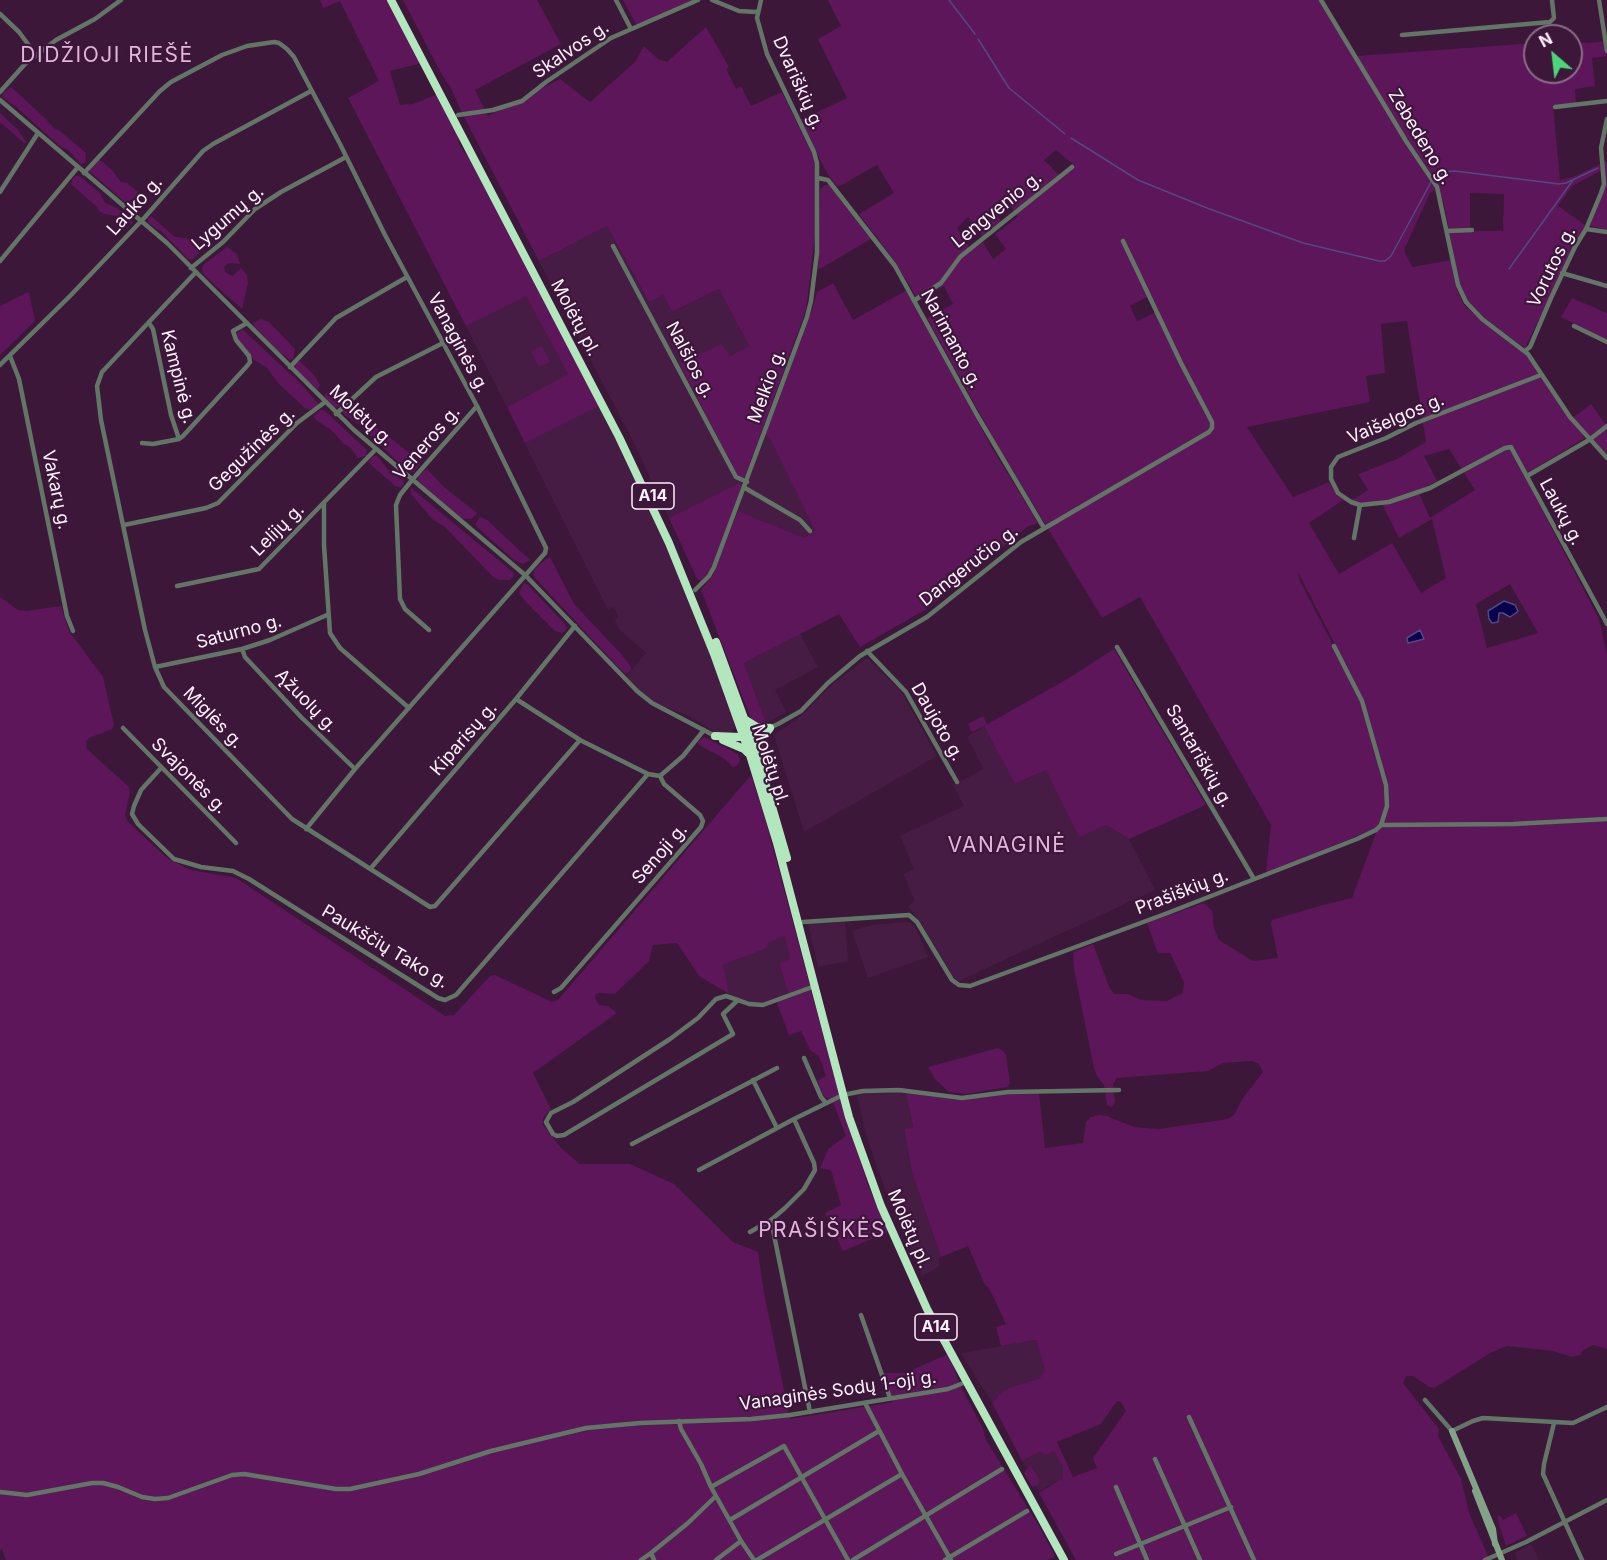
<!DOCTYPE html>
<meta charset="utf-8">
<style>
body{margin:0}
#map{position:relative;width:1607px;height:1560px;overflow:hidden;background:#3c1739;font-family:Inter,sans-serif}
canvas{display:block}
.north{position:absolute;left:1523px;top:24px;width:60px;height:60px;box-sizing:border-box;background:#3c1739;border:2px solid #8a6e87;border-radius:50%;rotate:332deg;font-size:16px;font-weight:700;line-height:24px;text-align:center;color:#fff0fd}
.north::after{content:'';display:block;margin:auto;width:21px;height:27px;background:#4bd677;clip-path:polygon(50% 0,100% 100%,50% 72%,0 100%)}
</style>
<div id="map">
<canvas width="1607" height="1560"></canvas>
<div class="north">N</div>
</div>
<script>
const ctx = document.querySelector('canvas').getContext('2d');
ctx.lineJoin = 'round';
function fillPath(path, color) {
  ctx.fillStyle = color;
  ctx.fill(path, 'evenodd');
}
function poly(rows) {
  const path = new Path2D();
  for (const r of rows) {
    path.moveTo(r[0], r[1]);
    for (let i = 2; i < r.length; i += 2) path.lineTo(r[i], r[i + 1]);
  }
  return path;
}
function stroke(path, color, width, dash) {
  ctx.strokeStyle = color;
  ctx.lineWidth = width;
  ctx.lineCap = dash ? 'butt' : 'round';
  ctx.setLineDash(dash || []);
  ctx.stroke(path);
}
function write(font, color, halo, rows, align = 'center') {
  ctx.font = font + ' Inter,sans-serif';
  ctx.lineWidth = 4.5;
  ctx.setLineDash([]);
  ctx.textBaseline = 'middle';
  ctx.strokeStyle = halo;
  ctx.fillStyle = color;
  for (const [text, x, y, turn = 0] of rows) {
    ctx.save();
    ctx.translate(x, y);
    ctx.rotate((+turn || 0) * Math.PI / 180);
    ctx.textAlign = isNaN(turn) ? turn : align;
    if (halo) ctx.strokeText(text, 0, 0);
    ctx.fillText(text, 0, 0);
    ctx.restore();
  }
}
fillPath(poly([
 [607,226,649,302,663,295,672,312,719,289,749,346,730,356,701,403,741,482,669,518,632,439,539,261],
 [526,295,568,374,507,407,466,326],
 [599,406,635,475,698,618,733,720,735,727,731,734,717,734,690,716,665,707,646,697,626,677,646,653,619,629,615,621,618,616,614,607,608,609,525,443],
 [765,434,771,441,815,529,805,538,738,511],
 [800,634,818,667,775,690,786,712,766,723,744,663],
 [867,658,901,691,937,756,804,832,774,735,797,720,835,682],
 [984,726,1015,784,1046,770,1079,836,1106,825,1129,839,1155,890,959,981,956,981,921,923,908,906,915,901,903,874,914,869,900,836,964,806,953,785,984,769,967,737],
 [845,920,848,961,818,967,808,924],
 [906,922,911,923,916,928,928,957,868,978,852,931,872,925],
 [786,935,790,960,779,963,788,993,776,1002,757,1007,740,1003,729,994,722,965,767,948,769,942],
 [905,1088,913,1127,904,1130,912,1173,941,1257,938,1259,940,1266,922,1276,891,1205,867,1139,858,1100,857,1089],
 [1036,1340,1045,1371,1043,1375,1039,1379,1017,1385,997,1397,992,1403,961,1353],
 [1054,1451,1063,1467,1063,1478,1039,1491,1036,1486,1039,1479,1033,1467,1026,1468,1022,1461,1040,1452],
 [1531,1544,1539,1560,1517,1560,1514,1553]
]), '#471c44');
fillPath(poly([
 [320,0,388,0,422,63,390,71,400,105,413,104,438,94,457,132,459,144,464,152,473,161,599,406,525,443,507,407,568,374,526,296,466,326,348,98,379,81,340,1,323,8],
 [403,0,537,0,561,44,475,90,488,116,560,79,590,102,635,62,644,46,658,59,667,62,706,27,729,67,726,69,736,89,741,86,751,106,782,92,813,156,816,166,815,236,806,310,746,474,741,482,742,486,713,567,701,581,697,579,669,518,741,482,680,364,721,344,730,356,749,346,719,289,672,312,663,295,649,302,607,226,539,261,461,111,451,88,442,75],
 [623,0,692,0,637,26],
 [828,0,1319,0,1436,190,1430,193,1404,250,1412,267,1451,260,1456,288,1464,305,1483,323,1513,343,1531,360,1549,390,1585,438,1524,475,1599,619,1607,654,1607,1349,1593,1345,1583,1350,1580,1355,1572,1357,1553,1351,1507,1346,1492,1352,1434,1388,1429,1387,1413,1376,1406,1376,1403,1383,1439,1429,1438,1436,1461,1479,1469,1513,1490,1560,1076,1560,1039,1493,1063,1478,1063,1467,1054,1451,1046,1455,1040,1452,1022,1461,992,1403,1002,1392,1017,1385,1039,1379,1045,1371,1036,1340,1001,1346,996,1327,1006,1324,989,1288,985,1285,968,1246,941,1257,912,1173,904,1129,913,1127,906,1093,958,1100,1011,1094,1039,1093,1045,1148,1083,1143,1086,1122,1091,1117,1099,1115,1107,1116,1134,1127,1159,1129,1228,1119,1234,1115,1243,1098,1263,1072,1259,1064,1252,1061,1223,1063,1208,1071,1117,1078,1113,1084,1115,1102,1112,1107,1107,1105,1104,1085,1097,1076,1094,1068,1074,969,1073,952,1093,944,1110,989,1115,994,1127,994,1142,1000,1167,1001,1183,993,1184,982,1170,953,1159,953,1157,951,1147,923,1204,903,1212,911,1214,928,1219,940,1253,961,1278,958,1271,923,1272,920,1319,906,1352,898,1376,833,1372,830,1266,873,1271,825,1140,597,1102,618,995,441,927,318,953,304,944,286,918,300,896,263,859,214,894,193,877,165,838,187,828,175,800,120,847,98,818,39,841,26],
 [1056,150,1075,166,1062,178,1044,160],
 [1004,197,1018,217,995,234,1006,249,993,259,983,242,971,250,957,228,968,217,982,236,1001,221,991,207],
 [1151,295,1159,311,1137,321,1130,306],
 [1407,321,1426,442,1397,459,1358,474,1368,490,1354,499,1338,496,1329,482,1293,497,1247,427,1370,402,1366,376,1385,373,1381,324],
 [1449,449,1475,490,1430,518,1418,491,1437,481,1424,456],
 [1343,500,1357,507,1382,504,1399,538,1432,519,1446,578,1421,593,1392,543,1339,574,1309,523],
 [1298,572,1357,687,1355,688,1300,581],
 [1510,584,1538,633,1487,648,1476,604],
 [1117,1401,1121,1402,1126,1411,1093,1458,1097,1468,1073,1477,1057,1442,1101,1424],
 [1571,41,1589,43,1607,41,1607,56,1592,58,1595,86,1575,89,1576,103,1553,105,1560,180,1573,177,1607,161,1607,230,1590,226,1606,182,1604,169,1572,186,1558,206,1585,225,1525,348,1481,316,1465,298,1459,284,1444,204,1436,181,1402,131,1357,56,1535,43,1535,72,1571,72],
 [1470,193,1504,194,1503,231,1470,231],
 [11,87,46,119,54,128,60,131,86,153,85,163,81,164,67,149,62,148,15,106,2,97,3,93],
 [0,113,18,130,27,143,24,143,0,122],
 [99,159,113,171,121,182,127,183,138,192,138,202,129,200,134,205,134,210,89,171],
 [78,175,100,193,105,203,115,207,130,218,133,221,132,224,116,216,104,214,99,211,97,207,71,184,73,178],
 [825,185,829,185,871,239,818,270,820,189],
 [151,216,175,237,192,239,201,251,192,260,188,259,162,232,148,223,148,219],
 [227,247,237,254,240,264,229,263,224,267,225,272,232,276,241,268,247,275,248,283,242,309,204,275,202,270,203,265],
 [833,283,853,320,907,290,992,448,1038,523,1027,527,925,610,860,647,839,614,744,663,766,723,759,725,752,721,701,590,713,575,738,511,805,538,815,530,771,441,765,434,812,310,817,292],
 [26,293,29,293,35,321,0,355,0,306],
 [1572,298,1607,313,1607,340,1561,317],
 [261,319,269,322,295,349,293,359,290,360,278,351,254,326,253,323],
 [242,329,299,382,318,403,317,406,310,410,305,408,279,384,266,367,254,360,237,339,236,334],
 [542,346,550,362,539,367,531,351],
 [300,361,314,375,320,385,318,390,295,369,294,365],
 [330,389,343,399,343,403,337,408,333,407,324,396],
 [1591,404,1607,426,1607,455,1573,418],
 [352,405,377,428,419,460,420,465,414,472,410,473,405,469,360,425,344,414,342,411],
 [320,410,324,410,367,450,366,456,358,458,350,447,344,444,331,430,316,420,314,416],
 [373,456,377,456,389,471,404,481,404,484,401,488,395,486,368,462],
 [427,469,444,487,477,513,476,515,471,519,462,519,418,481,418,476],
 [411,488,514,573,513,577,510,580,499,580,493,577,445,527,432,519,411,494],
 [480,517,487,520,530,560,523,564,514,560,477,527,475,524],
 [550,557,574,604,622,655,632,668,629,672,626,674,622,671,535,578,533,573,535,569,546,559],
 [524,583,528,585,563,622,567,628,565,631,562,633,555,631,526,602,519,593],
 [0,597,18,610,27,611,61,606,69,631,103,677,114,725,112,729,89,738,86,742,87,749,129,787,130,792,125,815,128,822,168,859,191,870,236,878,445,1016,454,1015,490,976,495,975,552,1002,558,1000,751,775,766,822,833,1072,868,1185,888,1232,843,1251,825,1213,841,1205,831,1170,820,1168,828,1149,846,1136,833,1102,824,1096,817,1081,826,1076,819,1056,810,1050,801,1031,789,1035,775,998,788,993,779,963,790,959,785,936,769,942,767,948,723,965,729,994,699,976,677,943,653,945,649,961,615,994,599,993,596,994,595,998,599,1005,608,1006,617,1013,533,1073,551,1109,543,1118,543,1125,561,1148,580,1164,630,1164,674,1184,733,1242,758,1252,764,1293,790,1419,893,1402,883,1373,905,1373,948,1354,963,1391,983,1429,986,1440,1039,1526,1055,1556,1047,1560,6,1560,2,1549,0,1550],
 [1114,649,1206,805,1129,839,1106,825,1079,837,1046,770,1015,784,984,726,1069,678],
 [983,716,987,724,972,732,968,724],
 [704,737,738,754,740,760,737,766,733,767,723,758,699,745,698,742],
 [998,1048,1003,1051,1006,1055,1010,1083,1007,1087,966,1094,949,1092,935,1079,928,1067],
 [1029,1466,1032,1467,1039,1479,1038,1485,1032,1487,1024,1473],
 [1516,1513,1527,1536,1506,1546,1497,1517,1500,1515,1503,1520]
]), '#5d1659');
const water = poly([
 [1504,601,1515,605,1518,611,1516,613,1510,617,1503,613,1499,613,1498,622,1492,623,1489,619,1488,611,1504,601],
 [1420,630,1424,639,1408,643,1407,638,1420,630]
]);
fillPath(water, '#08004d');
stroke(water, '#524882', 1.5);
stroke(poly([
 [949,0,975,34],
 [978,39,1009,88,1065,134],
 [1071,138,1138,180,1207,208,1303,243,1379,261,1385,261,1391,256,1431,182],
 [1437,176,1445,172,1455,171,1559,184,1566,183,1598,168],
 [1509,269,1573,180]
]), '#524882', 1.5);
stroke(poly([
 [616,0,631,29],
 [712,0,739,11,757,12],
 [1321,0,1406,141,1437,187,1458,285,1466,302,1482,319,1528,354,1570,417,1607,458],
 [1599,0,1607,51],
 [0,14,19,32,36,55],
 [1402,35,1550,22,1554,18,1552,0],
 [0,92,25,64,56,40,95,19,121,0],
 [0,100,167,243,354,430,525,575,637,691,652,703,715,736],
 [1555,107,1607,101],
 [458,115,493,110,522,101,546,82,611,38,698,0],
 [84,173,160,91,171,82,222,55,247,46,274,42,279,43,287,49,294,57,340,144,385,235,477,406,546,548,545,553,355,769,306,829],
 [818,178,828,180,895,266,977,415,1044,528],
 [0,192,38,133],
 [1586,229,1607,232],
 [1447,231,1472,230],
 [613,246,736,477,747,482],
 [0,261,78,167],
 [191,268,223,242,255,209,281,192,346,157],
 [196,272,102,372,97,386,101,420,145,630,155,667,164,687,292,819,430,907,435,906,580,740],
 [1562,273,1607,286],
 [915,300,941,283,960,257,1072,167],
 [149,323,153,329,171,415,179,439],
 [1574,326,1607,342],
 [1525,351,1530,347,1551,298,1575,247,1586,229,1601,193,1604,184,1601,148,1607,119],
 [10,356,19,379,67,616,73,631],
 [0,365,70,296,145,217,203,151,213,144,311,91],
 [290,367,336,318,407,277],
 [1541,375,1416,423,1386,438,1338,457,1331,467,1331,479,1338,493,1351,502,1360,505,1389,502,1430,488,1505,448,1511,447,1607,624],
 [336,414,376,377,443,343],
 [142,443,153,444,179,439,183,436,247,366,250,362,249,356,236,340,233,331,247,323],
 [1527,476,1589,440,1607,426],
 [745,488,800,520,810,531],
 [324,503,324,545,330,633,340,648,409,708],
 [124,525,206,508,218,503,297,423,325,402],
 [1354,538,1360,505],
 [177,586,259,569,376,449],
 [695,590,709,576,714,567,807,317,811,301,817,253,817,163,814,152,767,54,757,18,761,0],
 [429,630,405,609,400,599,396,505,400,495,412,480,477,406],
 [1334,646,1362,701,1386,785,1387,806,1381,825],
 [1117,647,1254,879],
 [242,649,245,657,301,717,355,769],
 [867,651,906,692,957,782],
 [155,667,242,649,270,640,327,615],
 [516,699,580,740,648,774,660,776],
 [123,728,236,843],
 [751,736,778,724,801,711,828,683,860,656,927,617,1021,542,1209,432,1212,428,1212,422,1181,363,1123,241],
 [161,768,141,790,134,806,132,814,138,824,174,859,201,867,233,871,249,879,438,998,445,1000,456,995,648,774],
 [660,776,683,756,704,730],
 [371,868,516,699,575,626],
 [803,922,909,915,917,922,952,980,959,985,970,986,1165,914,1357,839,1376,830,1381,825,1513,824,1607,819],
 [554,992,561,988,701,827,703,821,700,815,664,784,660,776],
 [738,1000,723,1014,733,1034,564,1135,557,1136,553,1134,546,1122,551,1113,573,1102,670,1039,698,1018,716,999,726,996,732,998,749,1004,763,1005,815,986],
 [804,1058,821,1097,826,1103],
 [753,1080,777,1128],
 [848,1094,863,1091,899,1090,962,1098,1008,1092,1119,1090],
 [632,1144,777,1068],
 [699,1170,794,1119,843,1095],
 [771,1220,810,1412],
 [750,1232,771,1220,785,1208,804,1189,815,1170,814,1163,794,1119],
 [861,1315,890,1398],
 [1425,1400,1452,1431,1473,1421,1483,1418,1573,1423,1607,1407],
 [865,1403,902,1474,951,1560],
 [1189,1417,1254,1560],
 [679,1421,681,1429,701,1464,711,1487,741,1541,754,1560],
 [1554,1423,1544,1464,1543,1474,1582,1560],
 [1155,1459,1200,1560],
 [711,1487,784,1446,848,1560],
 [1116,1487,1147,1560],
 [0,1492,27,1495,92,1483,103,1483,118,1487,142,1497,155,1499,168,1498,232,1475,244,1474,336,1489,350,1489,419,1474,491,1451,586,1428,640,1423,751,1419,790,1415,948,1389,966,1382],
 [730,1520,879,1431],
 [1116,1554,1231,1507],
 [641,1560,651,1553],
 [654,1560,651,1553,688,1523,716,1496],
 [716,1560,741,1541],
 [757,1560,902,1474],
 [853,1560,1002,1469],
 [945,1560,1027,1511],
 [1485,1560,1526,1542,1607,1500]
]), '#627666', 4.5);
stroke(poly([
 [1452,1431,1493,1529,1495,1544],
 [1475,1491,1502,1560]
]), '#83a389', 6);
stroke(poly([
 [391,0,619,437,669,543,714,654,750,755,777,843,849,1117,881,1206,927,1309,1064,1560],
 [716,642,756,751,787,858],
 [746,720,757,727,770,728],
 [715,736,740,737,747,739],
 [723,740,744,749,748,753],
 [756,751,760,741,770,728]
]), '#b2e6bc', 8);
for (const [x, y, w] of [
 [653,496,42],
 [936,1327,42]
]) {
  const box = new Path2D();
  box.roundRect(x - w / 2, y - 13, w, 26, 4.5);
  ctx.fillStyle = '#3c1739';
  ctx.fill(box);
  stroke(box, '#fff0fd', 1.5);
}
write('bold 16px', '#fff0fd', null, [
 ["A14",653,496],
 ["A14",936,1327]
]);
write('18px', '#fff0fd', '#3c1739', [
 ["Skalvos g.",571,50,-34],
 ["Dvariškių g.",798,83,66],
 ["Zebedeno g.",1420,137,59],
 ["Lauko g.",135,206,-48],
 ["Lengvenio g.",997,210,-39],
 ["Lygumų g.",228,218,-41],
 ["Vorutos g.",1552,267,-64],
 ["Molėtų pl.",575,318,62],
 ["Narimanto g.",951,339,62],
 ["Vanaginės g.",458,343,62],
 ["Nalšios g.",690,360,62],
 ["Kampinė g.",178,377,76],
 ["Melkio g.",767,386,-70],
 ["Molėtų g.",361,416,43],
 ["Vaišelgos g.",1396,419,-23],
 ["Veneros g.",427,443,-49],
 ["Gegužinės g.",252,450,-44],
 ["Vakarų g.",56,490,78],
 ["Laukų g.",1561,512,62],
 ["Lelijų g.",278,530,-45],
 ["Dangeručio g.",969,566,-38],
 ["Saturno g.",239,632,-15],
 ["Ąžuolų g.",306,701,46],
 ["Miglės g.",213,718,46],
 ["Daujoto g.",937,722,60],
 ["Kiparisų g.",464,739,-49],
 ["Santariškių g.",1199,756,60],
 ["Molėtų pl.",770,765,72],
 ["Svajonės g.",189,776,45],
 ["Senoji g.",660,854,-49],
 ["Prašiškių g.",1182,892,-21],
 ["Paukščių Tako g.",385,947,31],
 ["Molėtų pl.",909,1229,67],
 ["Vanaginės Sodų 1-oji g.",838,1391,-8]
]);
ctx.letterSpacing = '1.5px';
write('21px', '#e3b4dd', '#3c1739', [
 ["DIDŽIOJI RIEŠĖ",107,56],
 ["VANAGINĖ",1007,846],
 ["PRAŠIŠKĖS",822,1231]
]);
ctx.letterSpacing = '0px';
</script>
